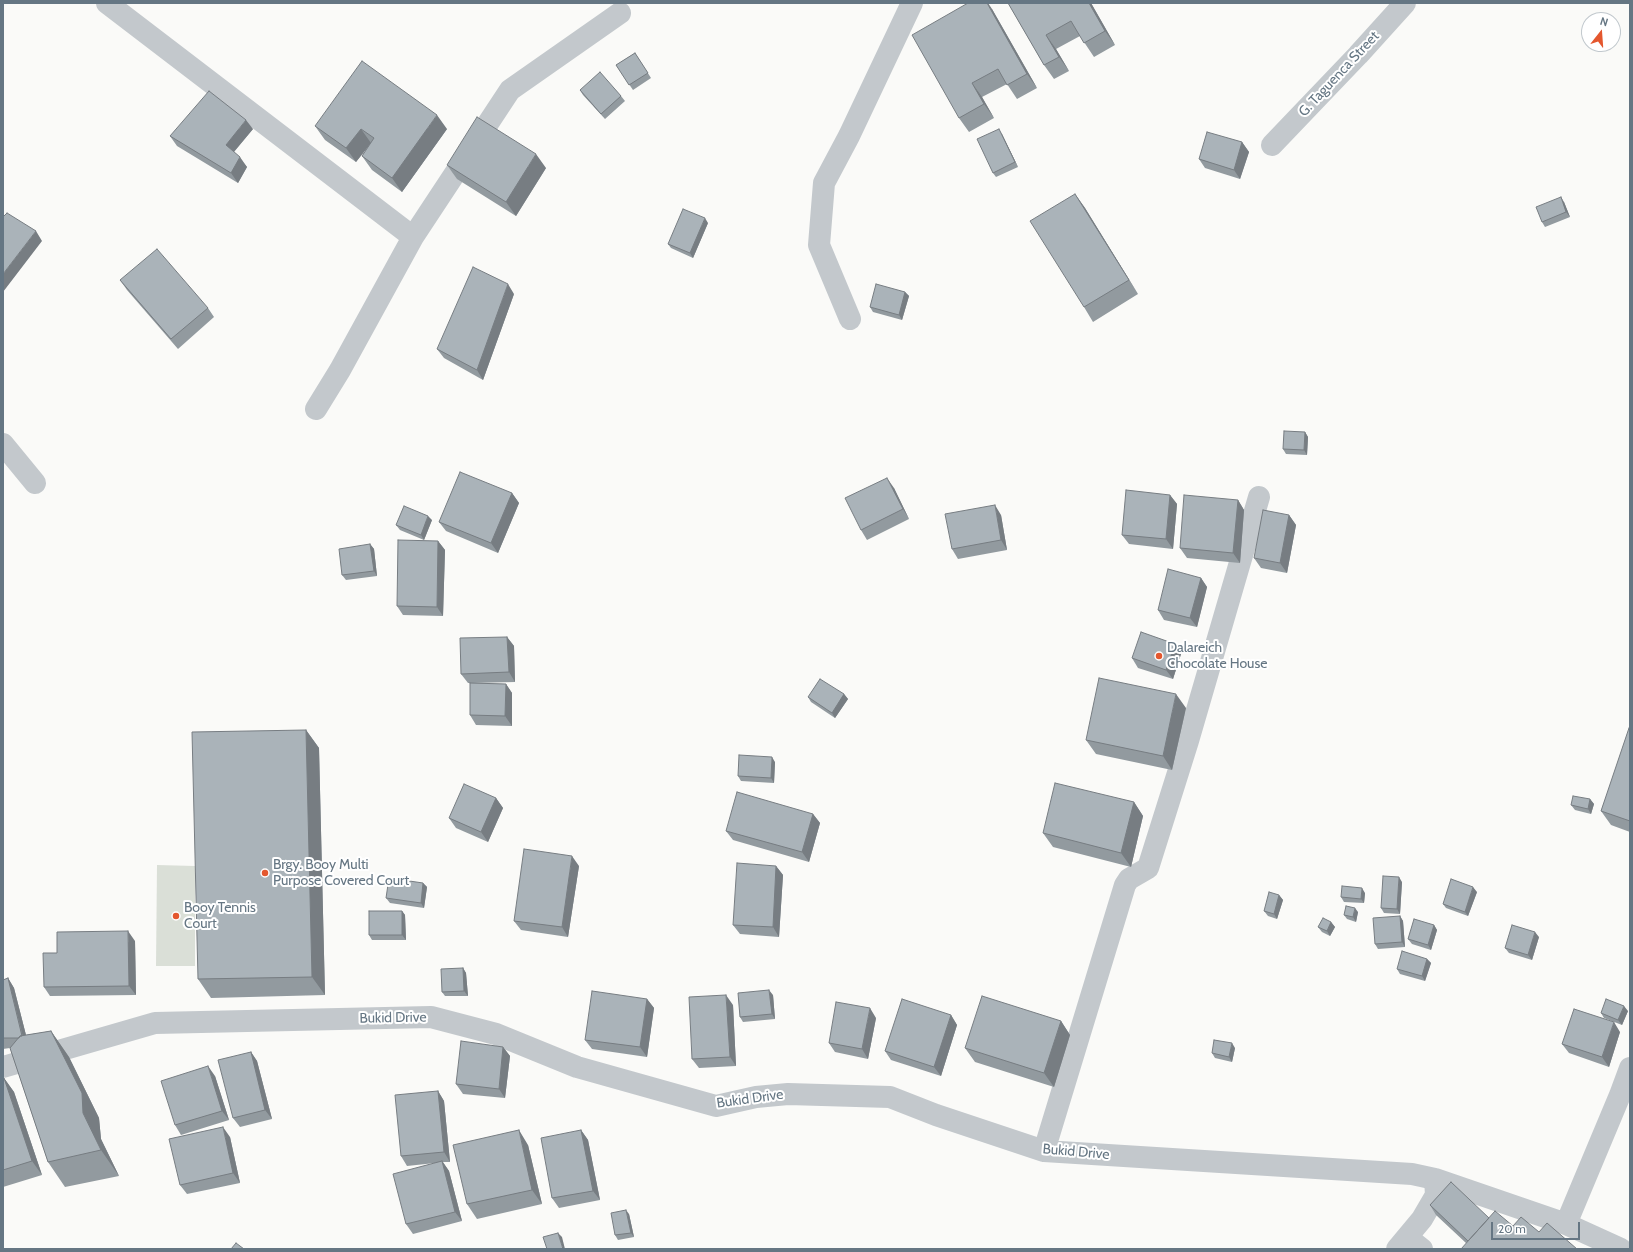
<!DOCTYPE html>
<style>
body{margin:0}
#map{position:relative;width:1633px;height:1252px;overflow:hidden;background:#fafaf8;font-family:Cabin,sans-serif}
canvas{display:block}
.frame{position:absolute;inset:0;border:4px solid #657683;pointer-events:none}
.north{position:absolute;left:1581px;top:12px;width:40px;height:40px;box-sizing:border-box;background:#fff;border:1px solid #c1c8cd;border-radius:50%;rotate:17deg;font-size:11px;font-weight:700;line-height:16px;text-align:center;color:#657683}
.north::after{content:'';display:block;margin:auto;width:14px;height:18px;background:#e4572e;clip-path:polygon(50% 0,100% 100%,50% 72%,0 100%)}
.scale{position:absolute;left:1491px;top:1222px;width:89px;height:18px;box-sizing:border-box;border:2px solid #657683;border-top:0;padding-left:5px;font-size:12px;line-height:14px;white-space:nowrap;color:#657683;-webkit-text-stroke:3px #fff;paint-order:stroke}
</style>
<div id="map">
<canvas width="1633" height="1252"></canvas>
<div class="frame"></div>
<div class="north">N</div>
<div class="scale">20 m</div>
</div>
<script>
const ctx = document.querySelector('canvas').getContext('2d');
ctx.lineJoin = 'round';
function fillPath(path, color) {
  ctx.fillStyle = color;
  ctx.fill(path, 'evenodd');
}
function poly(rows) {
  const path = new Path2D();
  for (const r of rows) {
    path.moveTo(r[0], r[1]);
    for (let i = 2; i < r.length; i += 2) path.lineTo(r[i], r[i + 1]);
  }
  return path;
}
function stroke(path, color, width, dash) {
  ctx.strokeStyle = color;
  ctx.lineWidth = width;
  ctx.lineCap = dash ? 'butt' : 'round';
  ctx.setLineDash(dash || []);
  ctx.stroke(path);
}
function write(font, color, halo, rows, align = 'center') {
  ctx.font = font + ' Cabin,sans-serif';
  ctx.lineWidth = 4;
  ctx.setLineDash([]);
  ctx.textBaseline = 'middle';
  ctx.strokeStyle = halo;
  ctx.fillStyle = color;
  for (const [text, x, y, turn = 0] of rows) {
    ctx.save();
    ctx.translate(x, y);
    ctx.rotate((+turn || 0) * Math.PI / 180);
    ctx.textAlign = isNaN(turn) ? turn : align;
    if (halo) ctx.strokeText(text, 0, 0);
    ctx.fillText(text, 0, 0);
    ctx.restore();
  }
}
fillPath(poly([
 [157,865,195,866,195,966,156,966]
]), '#dadfd7');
stroke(poly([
 [107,3,413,237],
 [1272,145,1358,55,1405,3],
 [850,319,819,245,824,183,849,136,912,3],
 [316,409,340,370,413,237,510,90,620,13],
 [3,444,35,483],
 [3,1067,155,1023,431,1017,496,1034,577,1067,716,1106,756,1097,788,1094,890,1097,936,1115,1044,1151,1412,1174,1435,1179,1566,1224,1621,1249],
 [1044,1151,1125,885,1129,879,1148,868,1188,741,1259,497],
 [1566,1224,1620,1095,1630,1068],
 [1407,1237,1422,1249],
 [1397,1249,1422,1219,1436,1195,1435,1179]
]), '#c3c8cc', 22);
fillPath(poly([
 [1008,3,1091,3,1115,45,1094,57,1080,36,1056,49,1069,71,1054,79,1044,65],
 [992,9,1037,88,1017,99,1007,84,982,97,994,118,969,132,959,118],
 [635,53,651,78,633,90,616,65],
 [580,90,621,96,625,101,605,119,583,95],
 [315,126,447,129,402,192,372,170,362,156,371,143,356,162,325,140],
 [253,129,234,152,247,167,238,183,177,146,170,136],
 [1002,134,1018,167,996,177,993,173],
 [1242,142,1249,152,1240,179,1205,168,1199,159],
 [447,165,546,168,516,216,457,179],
 [1075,194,1085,208,1138,294,1093,322,1084,307],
 [1564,202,1570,217,1545,227,1542,222],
 [708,223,693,258,671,248,668,244],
 [120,280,208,308,214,317,178,349,127,290],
 [905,292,909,296,902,320,873,312,870,307],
 [514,294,483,380,444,358,437,349],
 [1305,432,1308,437,1307,455,1286,454,1283,449],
 [894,488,909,519,867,540,861,530],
 [512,493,519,503,498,553,446,531,439,522],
 [1170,495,1177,504,1173,549,1129,544,1122,535],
 [1238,500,1244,510,1240,563,1187,558,1180,548],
 [1001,515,1007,550,958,559,952,549],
 [1289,515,1296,525,1287,573,1261,568,1254,558],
 [432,520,424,540,400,530,396,525],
 [438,541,445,550,443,616,403,615,397,606],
 [370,544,374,549,377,576,346,580,342,575],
 [1201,578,1207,587,1197,627,1164,620,1158,610],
 [507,637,514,646,515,682,473,683,506,684,512,693,512,726,476,725,470,715,470,683,468,683,461,674],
 [1181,654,1173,679,1138,668,1132,658],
 [844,694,848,699,835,718,811,702,808,697],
 [1186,708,1172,770,1096,754,1086,740],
 [1630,728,1630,832,1611,825,1601,811],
 [306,730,319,748,325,995,211,998,198,979],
 [775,762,774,783,741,781,738,776],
 [496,798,503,808,488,842,456,828,449,818],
 [1590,799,1594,804,1591,814,1575,810,1571,805],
 [1134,802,1143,816,1131,867,1053,847,1043,833],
 [813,814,820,823,809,862,733,840,726,831],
 [579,866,568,937,521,930,514,921],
 [776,866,783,875,779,937,740,934,733,925],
 [1402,882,1400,914,1384,913,1381,908],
 [423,883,427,887,424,908,390,903,386,898],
 [1477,892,1468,916,1446,908,1443,904],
 [1365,893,1364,903,1344,902,1341,897],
 [1279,895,1283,900,1277,919,1268,916,1264,911],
 [402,911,405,915,406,940,372,940,369,935],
 [1358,912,1356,922,1347,919,1344,915],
 [1400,916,1403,921,1405,947,1378,949,1375,944],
 [1331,922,1335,927,1330,936,1322,932,1318,927],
 [1434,925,1437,930,1431,950,1412,944,1408,939],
 [1539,937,1532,960,1509,953,1505,948],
 [135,941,136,995,50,996,44,987,57,953],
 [1427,959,1431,963,1425,981,1400,974,1397,969],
 [463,968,466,973,468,996,445,996,442,992],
 [8,978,14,988,26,1035,51,1031,69,1057,99,1118,101,1139,119,1176,65,1187,48,1162,10,1048,3,1049,3,980],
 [773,995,775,1019,743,1022,740,1017],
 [647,999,654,1008,647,1057,592,1049,585,1040],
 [733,1005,736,1066,699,1068,692,1059],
 [1628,1011,1622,1025,1604,1018,1601,1013],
 [951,1015,957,1025,941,1076,891,1060,885,1051],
 [876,1018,868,1059,835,1052,829,1043],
 [1061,1021,1070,1035,1054,1087,975,1062,965,1048],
 [1620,1032,1609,1067,1569,1053,1562,1044],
 [503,1047,510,1056,505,1098,463,1094,456,1084],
 [1235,1048,1232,1062,1215,1058,1212,1053],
 [251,1052,257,1061,272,1119,240,1127,233,1118],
 [215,1076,229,1120,181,1135,175,1125],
 [3,1078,4,1078,14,1092,42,1175,3,1187],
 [438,1091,444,1101,450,1162,443,1162,449,1171,462,1221,413,1234,406,1224,435,1163,407,1166,401,1156],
 [581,1130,588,1140,600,1200,559,1208,552,1198],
 [230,1137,240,1183,187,1194,180,1185],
 [528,1145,542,1204,477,1219,467,1204],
 [1430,1205,1489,1218,1513,1226,1539,1232,1466,1243,1436,1215],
 [629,1214,634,1237,618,1240,615,1235]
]), '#929a9f');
fillPath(poly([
 [987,3,988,3,992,9,1037,88,1027,74],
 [1089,3,1091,3,1115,45,1105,31],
 [1046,35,1056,49,1069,71,1059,57],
 [972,83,982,97,994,118,984,104],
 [437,115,447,129,402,192,392,178],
 [246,120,253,129,232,154,226,145],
 [361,129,371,143,356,162,346,148],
 [999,129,1002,134,1018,167,1015,162],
 [1242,142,1249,152,1240,179,1234,170],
 [536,154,546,168,516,216,506,202],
 [240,157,247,167,238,183,231,173],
 [1075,194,1085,208,1138,294,1129,280],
 [1561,197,1564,202,1570,217,1566,212],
 [705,218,708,223,693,258,690,253],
 [36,231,42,241,3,292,3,274],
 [508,284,514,294,483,380,477,370],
 [905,292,909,296,902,320,899,315],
 [1305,432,1308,437,1307,455,1304,450],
 [887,478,894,488,909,519,903,509],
 [512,493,519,503,498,553,491,543],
 [1170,495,1177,504,1173,549,1166,539],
 [1238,500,1244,510,1240,563,1233,553],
 [995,505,1001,515,1007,550,1001,540],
 [1289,515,1296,525,1287,573,1280,563],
 [428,516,432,520,424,540,421,535],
 [438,541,445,550,443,616,437,607],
 [370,544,374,549,377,576,374,571],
 [1201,578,1207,587,1197,627,1190,618],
 [507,637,514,646,515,682,509,672],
 [1175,644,1181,654,1173,679,1166,670],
 [506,684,512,693,512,726,505,716],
 [844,694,848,699,835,718,832,713],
 [1176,694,1186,708,1172,770,1163,756],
 [306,730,319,748,325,995,312,977],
 [772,757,775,762,774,783,771,778],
 [496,798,503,808,488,842,481,832],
 [1590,799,1594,804,1591,814,1588,809],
 [1134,802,1143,816,1131,867,1121,853],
 [813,814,820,823,809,862,802,852],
 [572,856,579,866,568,937,562,927],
 [776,866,783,875,779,937,773,927],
 [1399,877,1402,882,1400,914,1397,909],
 [423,883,427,887,424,908,421,903],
 [1473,887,1477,892,1468,916,1465,912],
 [1362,888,1365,893,1364,903,1361,899],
 [1279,895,1283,900,1277,919,1274,914],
 [1355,908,1358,912,1356,922,1353,917],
 [402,911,405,915,406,940,402,935],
 [1400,916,1403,921,1405,947,1402,942],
 [1331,922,1335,927,1330,936,1327,931],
 [1434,925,1437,930,1431,950,1428,945],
 [128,931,135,941,136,995,129,986],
 [1535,932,1539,937,1532,960,1528,955],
 [1427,959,1431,963,1425,981,1422,976],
 [463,968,466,973,468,996,464,991],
 [8,978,14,988,29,1047,23,1037],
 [769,990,773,995,775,1019,772,1014],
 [726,995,733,1005,736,1066,730,1057],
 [647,999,654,1008,647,1057,640,1047],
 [1624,1006,1628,1011,1622,1025,1618,1020],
 [870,1008,876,1018,868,1059,862,1049],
 [951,1015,957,1025,941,1076,934,1067],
 [1061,1021,1070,1035,1054,1087,1044,1073],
 [1614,1022,1620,1032,1609,1067,1602,1057],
 [51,1031,69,1057,99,1118,101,1139,119,1176,101,1150,83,1113],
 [1232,1043,1235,1048,1232,1062,1229,1057],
 [503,1047,510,1056,505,1098,499,1089],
 [251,1052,257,1061,272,1119,265,1110],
 [208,1066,215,1076,229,1120,222,1111],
 [4,1078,14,1092,42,1175,32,1161],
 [438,1091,444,1101,450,1162,444,1152],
 [223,1127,230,1137,240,1183,233,1173],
 [519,1130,528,1145,542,1204,532,1190],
 [581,1130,588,1140,600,1200,593,1191],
 [442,1161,449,1171,462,1221,455,1212],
 [626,1210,629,1214,634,1237,631,1233],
 [558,1233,562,1237,565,1249,563,1249]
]), '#777d82');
const building = poly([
 [968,3,987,3,1027,74,1007,85,998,69,972,83,984,104,959,118,912,35,968,3],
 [1008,3,1089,3,1105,31,1084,43,1071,21,1046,35,1059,57,1044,65,1008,3],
 [635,53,648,73,629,85,616,65,635,53],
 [362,61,437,115,392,178,362,156,374,138,361,129,346,148,315,126,362,61],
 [600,72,621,96,601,114,580,90,600,72],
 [209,91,246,120,226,145,240,157,231,173,170,136,209,91],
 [477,117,536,154,506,202,447,165,477,117],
 [999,129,1015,162,993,173,977,139,999,129],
 [1207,132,1242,142,1234,170,1199,159,1207,132],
 [1075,194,1129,280,1084,307,1030,221,1075,194],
 [1561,197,1566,212,1542,222,1536,207,1561,197],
 [683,209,705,218,690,253,668,244,683,209],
 [7,213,36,231,3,274,3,217,7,213],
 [157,249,208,308,171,339,120,280,157,249],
 [473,267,508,284,477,370,437,349,473,267],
 [876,284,905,292,899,315,870,307,876,284],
 [1284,431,1305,432,1304,450,1283,449,1284,431],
 [460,472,512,493,491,543,439,522,460,472],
 [887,478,903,509,861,530,845,498,887,478],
 [1126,490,1170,495,1166,539,1122,535,1126,490],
 [1184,495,1238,500,1233,553,1180,548,1184,495],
 [995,505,1001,540,952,549,945,514,995,505],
 [404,506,428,516,421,535,396,525,404,506],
 [1263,510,1289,515,1280,563,1254,558,1263,510],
 [398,540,438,541,437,607,397,606,398,540],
 [370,544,374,571,342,575,339,549,370,544],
 [1168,569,1201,578,1190,618,1158,610,1168,569],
 [1141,632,1175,644,1166,670,1132,658,1141,632],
 [507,637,509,672,461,674,460,638,507,637],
 [1099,678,1176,694,1163,756,1086,740,1099,678],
 [820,679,844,694,832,713,808,697,820,679],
 [470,683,506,684,505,716,470,715,470,683],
 [1629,728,1630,728,1630,821,1601,811,1629,728],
 [306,730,312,977,198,979,192,732,306,730],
 [739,755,772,757,771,778,738,776,739,755],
 [1055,783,1134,802,1121,853,1043,833,1055,783],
 [464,784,496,798,481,832,449,818,464,784],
 [737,792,813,814,802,852,726,831,737,792],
 [1573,796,1590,799,1588,809,1571,805,1573,796],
 [524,849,572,856,562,927,514,921,524,849],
 [737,863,776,866,773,927,733,925,737,863],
 [1383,876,1399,877,1397,909,1381,908,1383,876],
 [389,878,423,883,421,903,386,898,389,878],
 [1451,879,1473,887,1465,912,1443,904,1451,879],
 [1342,886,1362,888,1361,899,1341,897,1342,886],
 [1269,892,1279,895,1274,914,1264,911,1269,892],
 [1346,906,1355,908,1353,917,1344,915,1346,906],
 [369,911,402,911,402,935,369,935,369,911],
 [1400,916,1402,942,1375,944,1373,918,1400,916],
 [1323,918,1331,922,1327,931,1318,927,1323,918],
 [1414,919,1434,925,1428,945,1408,939,1414,919],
 [1512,925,1535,932,1528,955,1505,948,1512,925],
 [128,931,129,986,44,987,43,953,57,953,57,932,128,931],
 [1402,951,1427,959,1422,976,1397,969,1402,951],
 [463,968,464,991,442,992,441,969,463,968],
 [8,978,22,1036,20,1036,19,1038,3,1038,3,980,8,978],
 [769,990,772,1014,740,1017,738,993,769,990],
 [592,991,647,999,640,1047,585,1040,592,991],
 [726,995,730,1057,692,1059,689,997,726,995],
 [982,996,1061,1021,1044,1073,965,1048,982,996],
 [902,999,951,1015,934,1067,885,1051,902,999],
 [1606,999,1624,1006,1618,1020,1601,1013,1606,999],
 [836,1002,870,1008,862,1049,829,1043,836,1002],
 [1574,1009,1614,1022,1602,1057,1562,1044,1574,1009],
 [51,1031,82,1093,83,1113,101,1150,48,1162,10,1048,20,1036,51,1031],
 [1214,1040,1232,1043,1229,1057,1212,1053,1214,1040],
 [461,1041,503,1047,499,1089,456,1084,461,1041],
 [251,1052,265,1110,233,1118,218,1060,251,1052],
 [208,1066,222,1111,175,1125,161,1081,208,1066],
 [3,1078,4,1078,32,1161,3,1170,3,1078],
 [438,1091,444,1152,401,1156,395,1095,438,1091],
 [223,1127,233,1173,180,1185,169,1139,223,1127],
 [519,1130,532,1190,467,1204,453,1145,519,1130],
 [581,1130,593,1191,552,1198,541,1138,581,1130],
 [442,1161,455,1212,406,1224,393,1174,442,1161],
 [1451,1182,1489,1218,1468,1241,1430,1205,1451,1182],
 [626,1210,631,1233,615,1235,611,1213,626,1210],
 [1495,1211,1513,1226,1521,1217,1539,1232,1547,1223,1577,1249,1461,1249,1495,1211],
 [558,1233,563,1249,547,1249,543,1237,558,1233],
 [236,1243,244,1249,231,1249,236,1243]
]);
fillPath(building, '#aab3b9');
stroke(building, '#777d82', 1);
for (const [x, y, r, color] of [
 [1159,656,4,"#e4572e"],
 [265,873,4,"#e4572e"],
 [176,916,4,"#e4572e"]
]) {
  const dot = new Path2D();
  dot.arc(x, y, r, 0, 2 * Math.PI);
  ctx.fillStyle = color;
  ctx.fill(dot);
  stroke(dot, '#fff', 1.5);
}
write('14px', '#657683', '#fff', [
 ["G. Taguenca Street",1339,74,-47],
 ["Bukid Drive",393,1018,-1],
 ["Bukid Drive",750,1099,-8],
 ["Bukid Drive",1076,1152,5]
]);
write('14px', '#657683', '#fff', [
 ["Dalareich",1167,648],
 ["Chocolate House",1167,664],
 ["Brgy. Booy Multi",273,865],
 ["Purpose Covered Court",273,881],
 ["Booy Tennis",184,908],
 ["Court",184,924]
], 'left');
</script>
